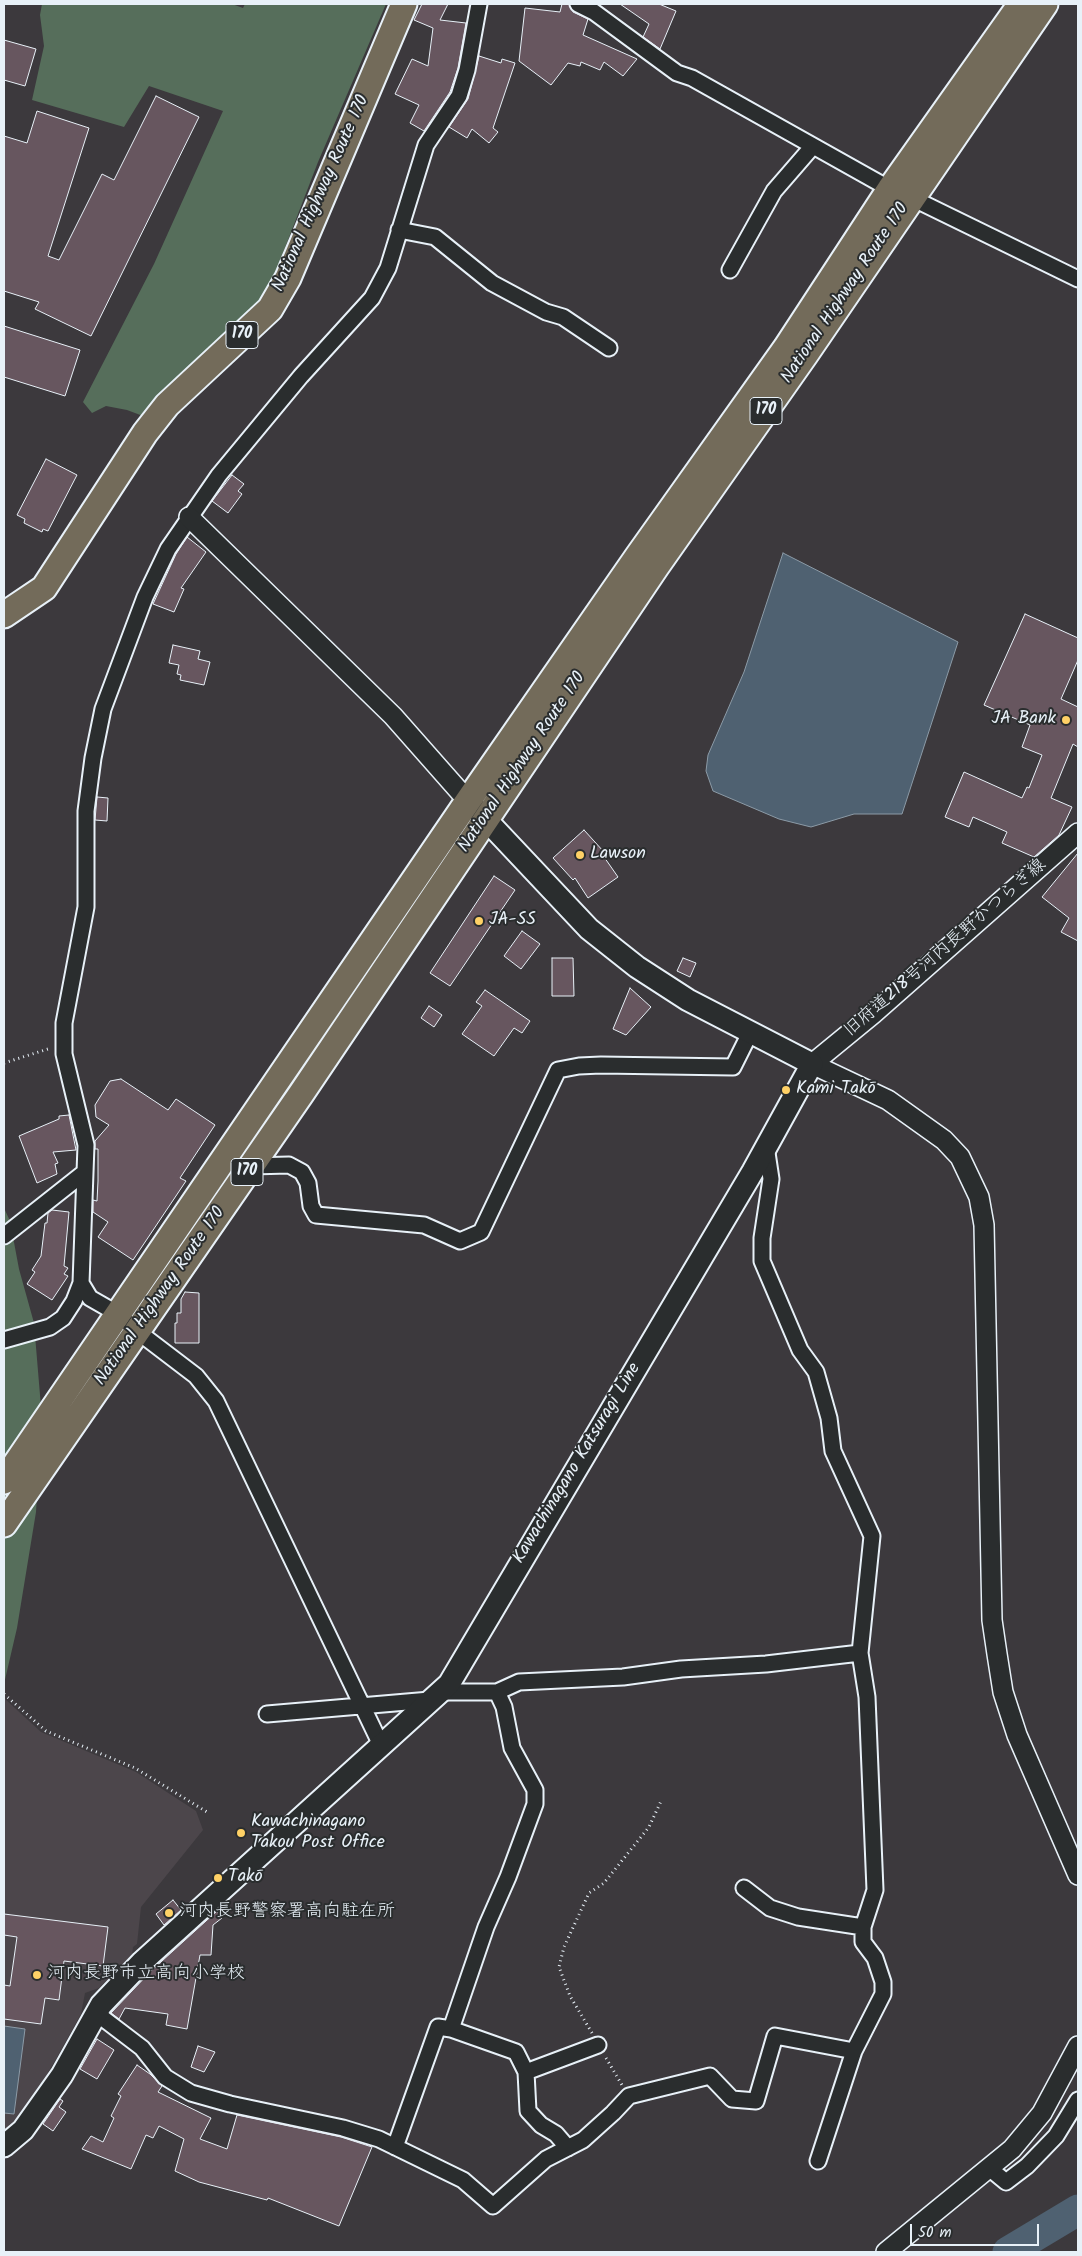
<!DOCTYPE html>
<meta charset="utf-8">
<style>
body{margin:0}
#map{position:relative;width:1082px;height:2256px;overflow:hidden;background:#3c393d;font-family:Kalam,sans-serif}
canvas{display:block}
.frame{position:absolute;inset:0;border:5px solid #e8f1f8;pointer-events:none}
.scale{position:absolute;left:910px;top:2224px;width:129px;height:22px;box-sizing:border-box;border:2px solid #e8f1f8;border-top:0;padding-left:6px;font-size:15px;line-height:18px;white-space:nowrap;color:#e8f1f8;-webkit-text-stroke:4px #2a2d2e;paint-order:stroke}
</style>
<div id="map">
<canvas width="1082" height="2256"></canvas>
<div class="frame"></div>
<div class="scale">50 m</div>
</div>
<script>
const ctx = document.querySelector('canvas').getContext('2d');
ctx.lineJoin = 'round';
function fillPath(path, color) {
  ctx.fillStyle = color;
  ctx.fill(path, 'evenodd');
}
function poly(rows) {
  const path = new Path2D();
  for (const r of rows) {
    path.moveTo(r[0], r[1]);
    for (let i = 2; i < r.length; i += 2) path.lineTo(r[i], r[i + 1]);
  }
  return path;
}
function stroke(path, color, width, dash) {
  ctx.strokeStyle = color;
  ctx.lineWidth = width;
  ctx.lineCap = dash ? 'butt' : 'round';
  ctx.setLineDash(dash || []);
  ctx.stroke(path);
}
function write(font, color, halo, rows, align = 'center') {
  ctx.font = font + ' Kalam,"Klee One",sans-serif';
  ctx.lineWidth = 4;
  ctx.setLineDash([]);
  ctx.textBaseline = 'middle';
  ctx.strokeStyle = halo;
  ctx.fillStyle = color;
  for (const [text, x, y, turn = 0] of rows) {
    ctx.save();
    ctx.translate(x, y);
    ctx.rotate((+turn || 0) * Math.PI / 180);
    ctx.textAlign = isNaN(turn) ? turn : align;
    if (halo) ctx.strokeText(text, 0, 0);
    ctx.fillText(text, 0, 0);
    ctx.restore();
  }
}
fillPath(poly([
 [4,1698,41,1732,136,1772,196,1811,203,1830,141,1907,137,1944,133,1947,132,1955,99,1988,85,1993,81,2014,56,2059,27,2108,4,2131]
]), '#4c464b');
fillPath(poly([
 [42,4,232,4,243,8,245,4,386,4,318,162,273,279,257,308,143,416,127,410,106,406,92,413,83,402,154,264,223,111,149,86,124,127,32,100,44,46,40,15],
 [4,1208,10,1221,19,1269,34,1323,42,1419,36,1512,17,1628,4,1684]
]), '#566e5b');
const water = poly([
 [783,553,958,642,902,814,854,814,811,827,779,819,713,791,706,771,708,755,744,672,783,553],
 [4,2026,25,2029,14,2114,4,2113,4,2026]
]);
fillPath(water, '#4f6171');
stroke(water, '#8c9ba7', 1);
stroke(poly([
 [1008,2252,1078,2210]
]), '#4f6171', 31);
const building = poly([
 [422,4,448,4,440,20,466,23,458,68,450,92,424,131,410,123,419,105,395,94,412,59,428,66,433,28,414,20,422,4],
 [562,4,569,4,573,12,588,19,583,35,637,59,623,76,604,62,600,70,581,62,580,66,568,63,551,85,519,61,525,8,560,12,562,4],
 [620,4,659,4,676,11,660,49,643,37,649,24,620,4],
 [4,40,36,49,25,86,4,80,4,40],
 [479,56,501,63,502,59,515,63,493,128,498,132,489,143,472,129,467,138,449,127,468,99,479,56],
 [156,96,199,117,91,336,35,309,39,302,4,291,4,136,27,143,37,111,89,128,48,256,59,260,102,174,114,180,156,96],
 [4,326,80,350,65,396,4,377,4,326],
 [46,459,77,475,48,531,43,529,42,532,24,523,25,519,17,515,46,459],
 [232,475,244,484,238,491,242,494,228,513,212,501,232,475],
 [187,537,206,552,181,588,184,589,174,612,153,604,176,554,187,537],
 [1025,614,1078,638,1078,660,1061,699,1078,707,1078,747,1073,744,1051,798,1072,807,1059,835,1034,857,1002,843,1007,832,973,817,969,827,945,817,964,772,1022,798,1027,787,1029,788,1042,755,1022,747,1030,725,984,705,1025,614],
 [173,645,200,651,198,659,210,662,204,685,180,680,181,675,177,674,179,665,169,663,173,645],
 [97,797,108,798,107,821,95,820,97,797],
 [584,830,604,852,602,854,618,877,588,898,575,878,573,880,553,858,584,830],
 [1078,853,1078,941,1061,932,1069,918,1042,897,1078,853],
 [494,876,515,890,450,986,430,973,494,876],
 [522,931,540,944,521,969,504,956,522,931],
 [552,958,573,958,574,996,552,996,552,958],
 [683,958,696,963,690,977,677,971,683,958],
 [630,988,651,1007,626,1035,613,1029,630,988],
 [485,990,530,1021,522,1033,514,1028,494,1056,462,1034,482,1006,476,1002,485,990],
 [429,1006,442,1015,434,1027,421,1018,429,1006],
 [121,1079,168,1110,176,1099,215,1125,180,1178,186,1181,133,1260,98,1237,108,1222,93,1212,93,1200,97,1201,98,1181,98,1149,95,1149,95,1141,109,1125,96,1117,95,1105,110,1081,121,1079],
 [69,1115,76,1150,53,1152,58,1163,55,1164,57,1174,37,1183,19,1136,59,1119,59,1116,69,1115],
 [52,1210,69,1212,64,1266,68,1268,64,1274,68,1276,52,1300,27,1284,35,1272,32,1270,41,1256,45,1223,47,1223,48,1213,52,1210],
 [185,1292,199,1293,199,1343,175,1343,175,1323,177,1323,177,1313,181,1313,181,1299,185,1292],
 [173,1900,181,1910,164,1925,156,1914,173,1900],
 [217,1911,222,1918,213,1925,211,1955,200,1955,187,2029,166,2025,168,2014,125,2008,119,2019,111,2013,151,1971,217,1911],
 [4,1914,108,1927,103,1966,64,1961,59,2000,45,1998,41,2024,4,2019,4,1985,10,1986,17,1937,4,1935,4,1914],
 [97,2039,114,2050,97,2079,80,2069,97,2039],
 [198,2046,215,2052,204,2072,191,2067,198,2046],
 [137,2065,150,2074,162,2086,158,2092,211,2118,200,2139,227,2149,237,2115,341,2137,372,2147,339,2226,268,2198,267,2200,199,2182,175,2171,184,2139,159,2126,153,2138,146,2135,131,2169,82,2149,91,2136,103,2142,114,2118,111,2116,121,2096,118,2094,137,2065],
 [60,2099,63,2101,59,2107,66,2112,53,2131,43,2124,60,2099]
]);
fillPath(building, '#67565f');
stroke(building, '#e8f1f8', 1);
const minor = poly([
 [578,4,594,12,677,73,692,78,890,189],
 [912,198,1078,279],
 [399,230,435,237,492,283,546,312,563,317,609,348],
 [730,270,774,191,813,146],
 [766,1146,771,1179,762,1238,762,1261,800,1350,816,1372,829,1418,833,1451,872,1536,860,1653,867,1697,875,1890,863,1927,863,1942,875,1958,883,1982,883,1994,854,2051,818,2161],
 [251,1166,289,1165,302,1172,308,1183,311,1206,316,1215,424,1225,460,1241,481,1232,558,1070,579,1066,601,1065,733,1067,750,1033],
 [4,1236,85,1172],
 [4,1340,50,1327,63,1318,74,1301,81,1283],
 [439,1692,497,1692,519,1682,623,1677,681,1669,766,1664,860,1653],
 [267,1714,430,1700],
 [381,1745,216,1401,196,1376,137,1331,118,1314,90,1298,81,1283,86,1145,64,1054,64,1023,86,907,86,811,93,758,103,709,145,597,168,549,219,475,301,376,372,298,388,268,426,145,459,96,467,70,479,4],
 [744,1888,770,1908,798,1917,863,1927],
 [96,2013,142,2048,165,2077,191,2093,230,2104,343,2128,379,2139,463,2180,493,2206,546,2159,583,2140,613,2113,629,2096,710,2076,732,2099,756,2101,775,2036,854,2051],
 [451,2029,486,1927,508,1877,535,1804,535,1790,512,1748,504,1707,497,1692],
 [526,2072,528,2111,541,2125,556,2134,568,2148],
 [395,2147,438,2027,451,2029,516,2052,526,2072,598,2045],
 [989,2168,1006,2182,1027,2166,1056,2136,1078,2100]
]);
const tertiary = poly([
 [189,517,393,716,468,801],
 [1078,833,873,1014,812,1064,888,1100,944,1140,960,1157,979,1197,984,1225,992,1620,997,1654,1003,1692,1017,1735,1078,1875],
 [886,2252,1012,2149,1042,2113,1078,2046]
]);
const secondary = poly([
 [4,2146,23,2130,62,2075,101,2005,142,1962,449,1684,753,1171,812,1064,688,1000,637,967,589,929,475,808]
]);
const trunk = poly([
 [4,615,44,588,145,433,167,405,270,309,288,278,404,4],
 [4,1481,468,801,638,556,786,348,890,189,1021,4],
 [4,1524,301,1094,656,567,805,355,1045,4]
]);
stroke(minor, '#e8f1f8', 19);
stroke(tertiary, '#e8f1f8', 22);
stroke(secondary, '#e8f1f8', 25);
stroke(trunk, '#e8f1f8', 29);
stroke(poly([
 [4,1063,48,1049],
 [4,1694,46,1731,135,1768,207,1812],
 [592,2033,570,1996,559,1967,564,1947,589,1893,604,1883,649,1827,662,1799],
 [606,2058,622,2085]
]), '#e8f1f8', 3, [1, 4]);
stroke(minor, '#2a2d2e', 15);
stroke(tertiary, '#2a2d2e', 19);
stroke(secondary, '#2a2d2e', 21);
stroke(trunk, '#736b5a', 25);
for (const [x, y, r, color] of [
 [1066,720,5,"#ffd166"],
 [580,855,5,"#ffd166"],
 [479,921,5,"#ffd166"],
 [786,1090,5,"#ffd166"],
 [241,1833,5,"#ffd166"],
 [218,1878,5,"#ffd166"],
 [169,1913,5,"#ffd166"],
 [37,1975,5,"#ffd166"]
]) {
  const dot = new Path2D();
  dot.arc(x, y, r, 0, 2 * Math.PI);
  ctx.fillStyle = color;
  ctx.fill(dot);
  stroke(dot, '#2a2d2e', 2);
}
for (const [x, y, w] of [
 [242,335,32],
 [766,411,32],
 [247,1172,32]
]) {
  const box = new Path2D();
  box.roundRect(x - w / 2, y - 13.5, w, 27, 4);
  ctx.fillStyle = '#2a2d2e';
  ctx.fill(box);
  stroke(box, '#e8f1f8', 1);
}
write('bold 16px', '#e8f1f8', null, [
 ["170",242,335],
 ["170",766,411],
 ["170",247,1172]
]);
write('18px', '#e8f1f8', '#2a2d2e', [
 ["National Highway Route 170",322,194,-66],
 ["National Highway Route 170",846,294,-56],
 ["National Highway Route 170",523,763,-56],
 ["旧府道218号河内長野かつらぎ線",946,949,-41],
 ["National Highway Route 170",161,1297,-55],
 ["Kawachinagano Katsuragi Line",578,1464,-59]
]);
write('18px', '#e8f1f8', '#2a2d2e', [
 ["JA Bank",1056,720,"right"],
 ["Lawson",590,855],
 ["JA-SS",489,921],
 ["Kami Takō",796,1090],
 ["Kawachinagano",251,1823],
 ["Takou Post Office",251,1844],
 ["Takō",228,1878],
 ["河内長野警察署高向駐在所",179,1913],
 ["河内長野市立高向小学校",47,1975]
], 'left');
</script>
